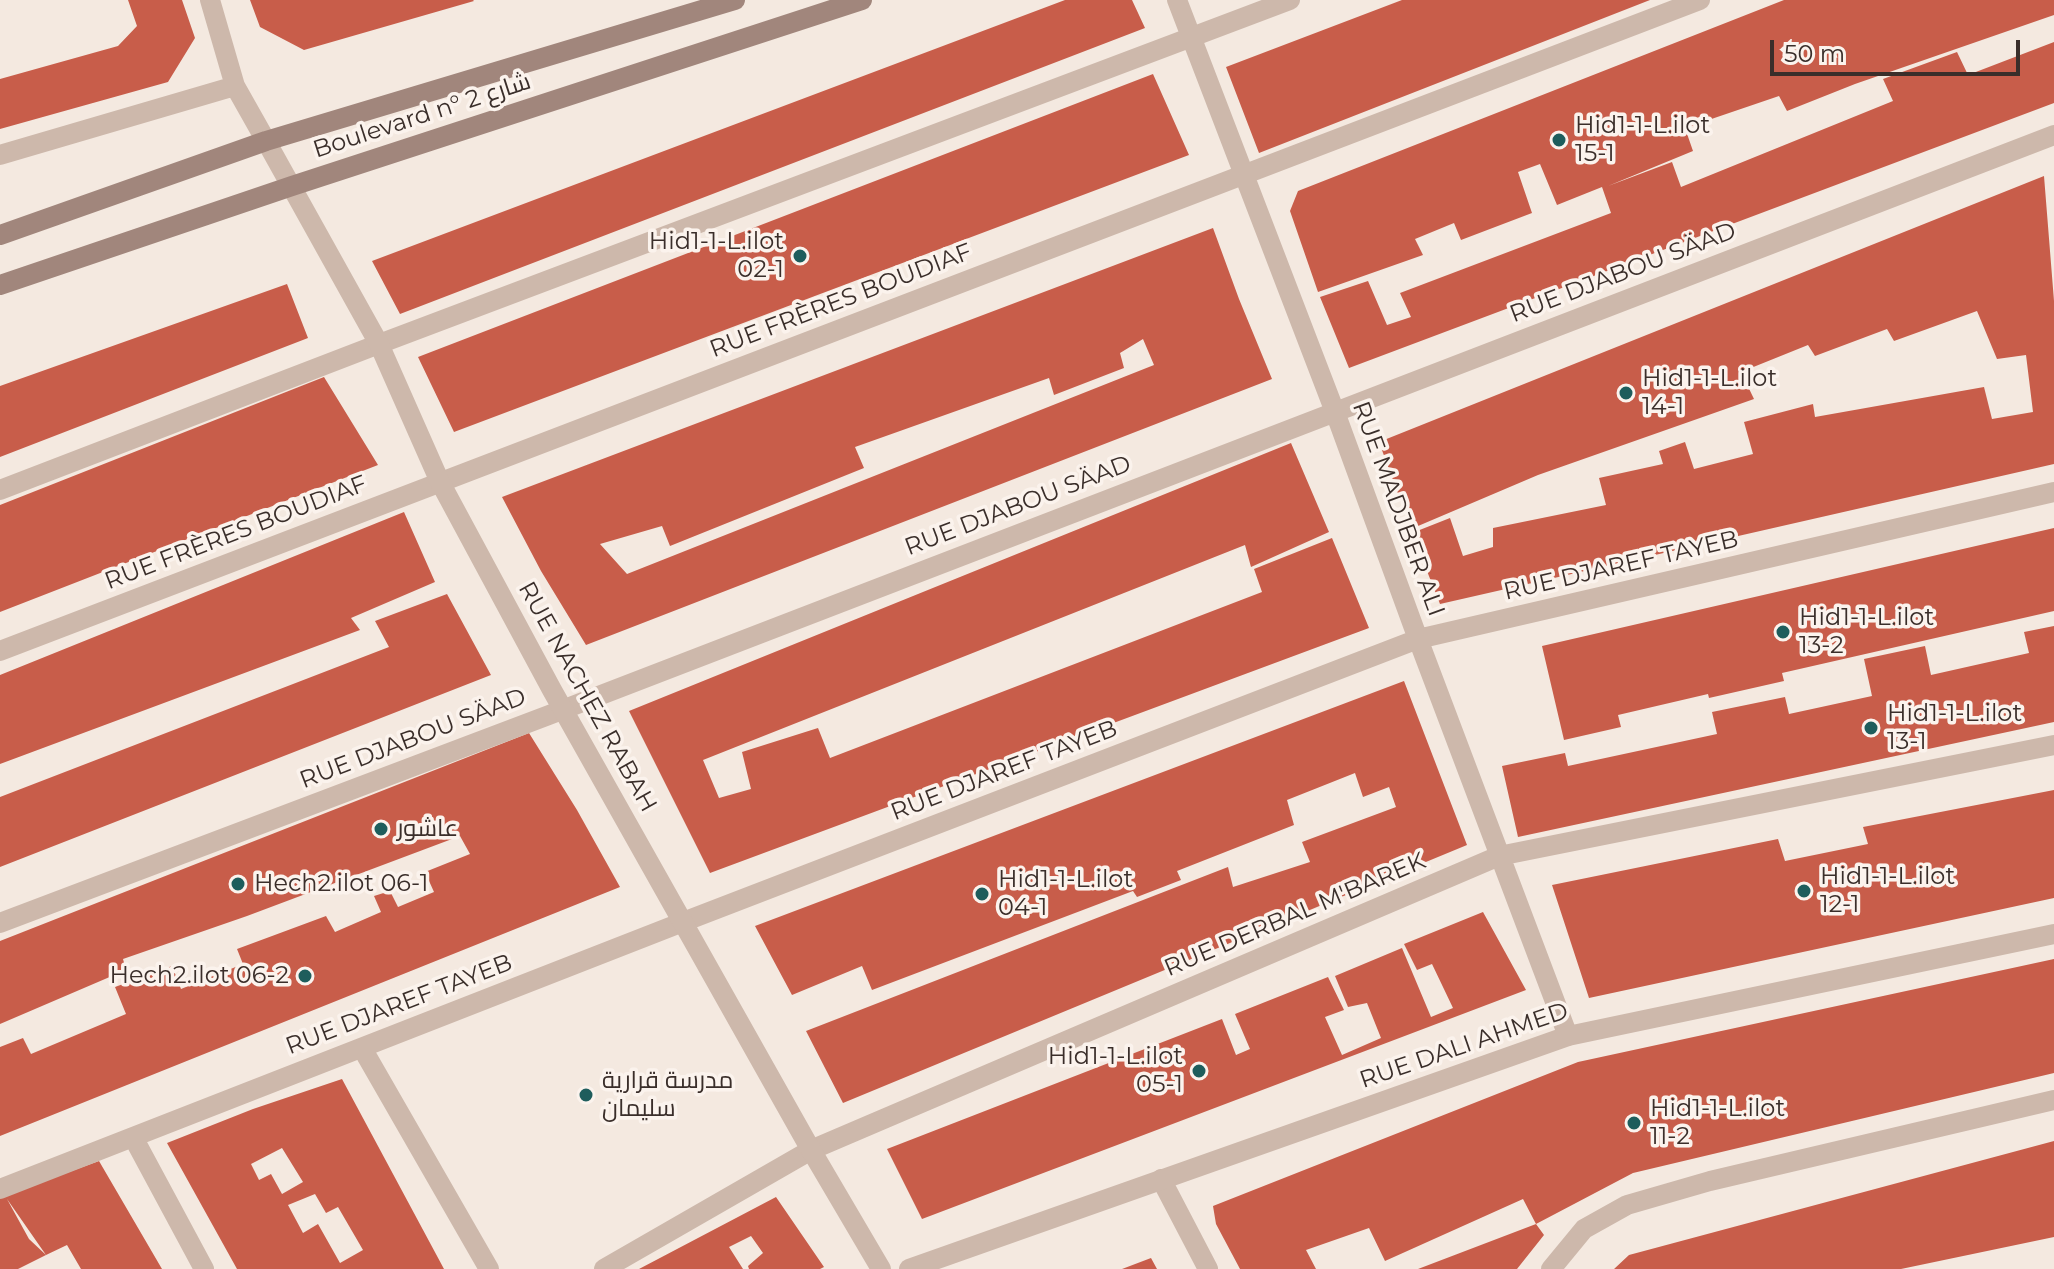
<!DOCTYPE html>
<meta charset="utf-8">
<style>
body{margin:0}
#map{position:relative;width:2054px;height:1269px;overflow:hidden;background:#f4e9e0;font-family:Montserrat,sans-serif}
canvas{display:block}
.scale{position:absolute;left:1770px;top:40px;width:250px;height:36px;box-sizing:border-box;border:4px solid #3a2e2a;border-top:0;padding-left:10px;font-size:24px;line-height:28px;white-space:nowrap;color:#3a2e2a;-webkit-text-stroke:6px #fbf3ed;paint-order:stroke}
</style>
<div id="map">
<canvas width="2054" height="1269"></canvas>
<div class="scale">50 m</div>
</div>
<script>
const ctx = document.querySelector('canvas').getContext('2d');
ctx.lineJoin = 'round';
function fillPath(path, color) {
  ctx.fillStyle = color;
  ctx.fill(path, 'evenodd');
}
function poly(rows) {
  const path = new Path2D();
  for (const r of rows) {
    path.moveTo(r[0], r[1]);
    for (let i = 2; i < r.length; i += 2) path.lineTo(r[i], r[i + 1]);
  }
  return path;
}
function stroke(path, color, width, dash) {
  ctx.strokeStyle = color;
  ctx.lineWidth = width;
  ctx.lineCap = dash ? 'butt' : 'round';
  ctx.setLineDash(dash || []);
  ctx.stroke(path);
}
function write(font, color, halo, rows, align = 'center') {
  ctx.font = font + ' Montserrat,Cairo,sans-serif';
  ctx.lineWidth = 7;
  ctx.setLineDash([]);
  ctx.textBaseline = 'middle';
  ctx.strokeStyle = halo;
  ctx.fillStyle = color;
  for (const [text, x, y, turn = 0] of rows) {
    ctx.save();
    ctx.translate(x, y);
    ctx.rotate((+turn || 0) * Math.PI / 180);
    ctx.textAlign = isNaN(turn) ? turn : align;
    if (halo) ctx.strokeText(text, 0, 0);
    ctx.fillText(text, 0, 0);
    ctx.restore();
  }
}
fillPath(poly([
 [128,0,182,0,195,38,168,82,0,129,0,79,118,46,137,26],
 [250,0,473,0,474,1,304,50,260,27],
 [1065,0,1132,0,1145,28,400,314,372,261],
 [1402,0,1650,0,1259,153,1226,67],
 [1784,0,2054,0,2054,15,1855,84,1787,111,1779,96,1685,128,1693,151,1608,186,1672,162,1681,187,1893,101,1883,79,1957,52,1968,75,2054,42,2054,103,1349,368,1320,297,1368,281,1387,325,1411,317,1400,293,1611,213,1602,187,1557,205,1540,164,1518,172,1532,213,1461,240,1454,223,1415,239,1423,255,1318,292,1290,211,1298,191],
 [1153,74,1189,155,454,432,418,357],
 [2044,176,2054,301,2054,464,1440,604,1412,533,1450,518,1463,556,1493,547,1493,528,1606,505,1599,478,1663,464,1659,451,1685,442,1694,469,1753,454,1744,422,1813,404,1815,417,1984,387,1992,419,2033,412,2026,355,1997,359,1977,311,1894,341,1887,329,1815,356,1808,345,1741,372,1754,399,1538,475,1411,529,1379,442],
 [1213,228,1239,299,1272,379,586,645,541,571,502,497],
 [1143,339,1154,365,627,574,600,544,662,526,670,546,864,468,855,447,1049,378,1054,395,1124,368,1120,353],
 [287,284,308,338,0,457,0,386],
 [324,377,378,465,0,612,0,505],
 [1291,443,1329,532,1251,567,1245,545,703,760,719,798,751,789,742,752,818,728,830,758,1262,592,1254,569,1332,538,1369,628,710,873,629,711],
 [404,512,435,582,351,618,360,630,0,764,0,675],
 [2054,528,2054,611,1782,673,1784,681,1709,698,1708,694,1618,715,1621,727,1564,740,1542,646],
 [447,594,491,675,0,867,0,797,389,647,375,621],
 [2054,626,2054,722,1518,837,1502,766,1565,753,1568,766,1717,734,1712,712,1785,697,1789,714,1872,696,1864,659,1925,646,1931,675,2029,653,2024,632],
 [1404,681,1467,845,843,1103,806,1031,1228,867,1233,887,1310,862,1302,842,1396,807,1389,787,1363,797,1355,773,1287,800,1294,825,1177,871,1181,880,1137,897,1133,891,872,990,862,966,792,995,755,926],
 [529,733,577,810,620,887,0,1136,0,1047,23,1038,31,1054,126,1014,115,987,172,966,181,989,243,964,237,949,326,916,335,932,381,912,374,896,390,891,398,907,434,892,425,872,470,854,460,836,247,916,123,959,126,970,0,1024,0,941],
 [2054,790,2054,898,1589,998,1552,885,1778,839,1785,861,1868,844,1863,827],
 [1483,912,1526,990,922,1219,887,1149,1222,1019,1236,1055,1250,1049,1235,1014,1328,977,1344,1010,1325,1017,1342,1055,1381,1038,1367,1003,1348,1007,1335,976,1402,948,1431,1017,1453,1008,1432,964,1417,970,1404,944],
 [2054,959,2054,1073,1633,1173,1536,1224,1523,1199,1385,1261,1369,1228,1306,1250,1316,1269,1240,1269,1216,1224,1213,1206,1578,1062],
 [342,1079,444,1269,237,1269,167,1143,253,1109],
 [282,1148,303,1182,282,1194,271,1174,259,1180,251,1164],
 [315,1194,326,1213,338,1207,363,1250,340,1263,318,1224,303,1233,288,1205],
 [2054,1141,2054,1237,1901,1269,1614,1269,1629,1255],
 [99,1161,162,1269,81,1269,67,1245,46,1255,7,1199,29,1239,46,1255,18,1269,0,1269,0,1197],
 [776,1197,824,1267,820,1269,749,1269,748,1266,763,1253,751,1236,729,1247,743,1269,639,1269],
 [1536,1224,1544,1235,1517,1269,1418,1269],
 [1151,1258,1157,1269,1122,1269]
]), '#c85d4a');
stroke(poly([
 [210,0,235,86,266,141],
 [1177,0,1335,412,1418,639,1568,1036],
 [0,155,235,86],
 [0,490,379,344,1290,0],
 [0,651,1700,0],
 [0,923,549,715,2054,135],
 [362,1048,489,1269],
 [133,1137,204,1269],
 [1161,1179,1208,1269],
 [0,1189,683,922,1418,639,2054,492],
 [604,1269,811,1150,1499,856,2054,745],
 [1551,1269,1584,1229,1627,1205,1710,1181,2054,1100]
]), '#cdb8ab', 20);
stroke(poly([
 [266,141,379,344,440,482,552,690,811,1150,881,1269],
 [909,1269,1568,1036,2054,934]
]), '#cdb8ab', 20);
stroke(poly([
 [0,235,266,141,735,0],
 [0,285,292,186,862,0]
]), '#a1867c', 20);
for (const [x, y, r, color] of [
 [1559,140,8,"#1e5d5c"],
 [800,256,8,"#1e5d5c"],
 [1626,393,8,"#1e5d5c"],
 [1783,632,8,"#1e5d5c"],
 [1871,728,8,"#1e5d5c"],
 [381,829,8,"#1e5d5c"],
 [238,884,8,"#1e5d5c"],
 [1804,891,8,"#1e5d5c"],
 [982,894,8,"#1e5d5c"],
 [305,976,8,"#1e5d5c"],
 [1199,1071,8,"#1e5d5c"],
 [586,1095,8,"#1e5d5c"],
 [1634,1123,8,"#1e5d5c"]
]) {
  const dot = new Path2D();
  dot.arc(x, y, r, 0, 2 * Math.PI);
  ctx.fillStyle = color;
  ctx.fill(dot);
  stroke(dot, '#fbf3ed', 3);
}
write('24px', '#3a2e2a', '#fbf3ed', [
 ["Boulevard n° شارع 2",422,116,-18],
 ["RUE DJABOU SÄAD",1623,273,-21],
 ["RUE FRÈRES BOUDIAF",841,301,-21],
 ["RUE DJABOU SÄAD",1018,506,-21],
 ["RUE MADJBER ALI",1398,509,70],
 ["RUE FRÈRES BOUDIAF",236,533,-21],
 ["RUE DJAREF TAYEB",1621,566,-13],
 ["RUE NACHEZ RABAH",587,697,61],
 ["RUE DJABOU SÄAD",413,739,-21],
 ["RUE DJAREF TAYEB",1004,771,-21],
 ["RUE DERBAL M'BAREK",1295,915,-23],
 ["RUE DJAREF TAYEB",399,1005,-21],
 ["RUE DALI AHMED",1464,1046,-19]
]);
write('24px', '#3a2e2a', '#fbf3ed', [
 ["Hid1-1-L.ilot",1575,126],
 ["15-1",1575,154],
 ["Hid1-1-L.ilot",784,242,"right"],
 ["02-1",784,270,"right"],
 ["Hid1-1-L.ilot",1642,379],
 ["14-1",1642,407],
 ["Hid1-1-L.ilot",1799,618],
 ["13-2",1799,646],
 ["Hid1-1-L.ilot",1887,714],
 ["13-1",1887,742],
 ["عاشور",397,829],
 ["Hid1-1-L.ilot",1820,877],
 ["12-1",1820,905],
 ["Hid1-1-L.ilot",998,880],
 ["04-1",998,908],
 ["Hech2.ilot 06-1",254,884],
 ["Hech2.ilot 06-2",289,976,"right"],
 ["Hid1-1-L.ilot",1183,1057,"right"],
 ["05-1",1183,1085,"right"],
 ["مدرسة قرارية",602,1081],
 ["سليمان",602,1109],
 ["Hid1-1-L.ilot",1650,1109],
 ["11-2",1650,1137]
], 'left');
</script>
